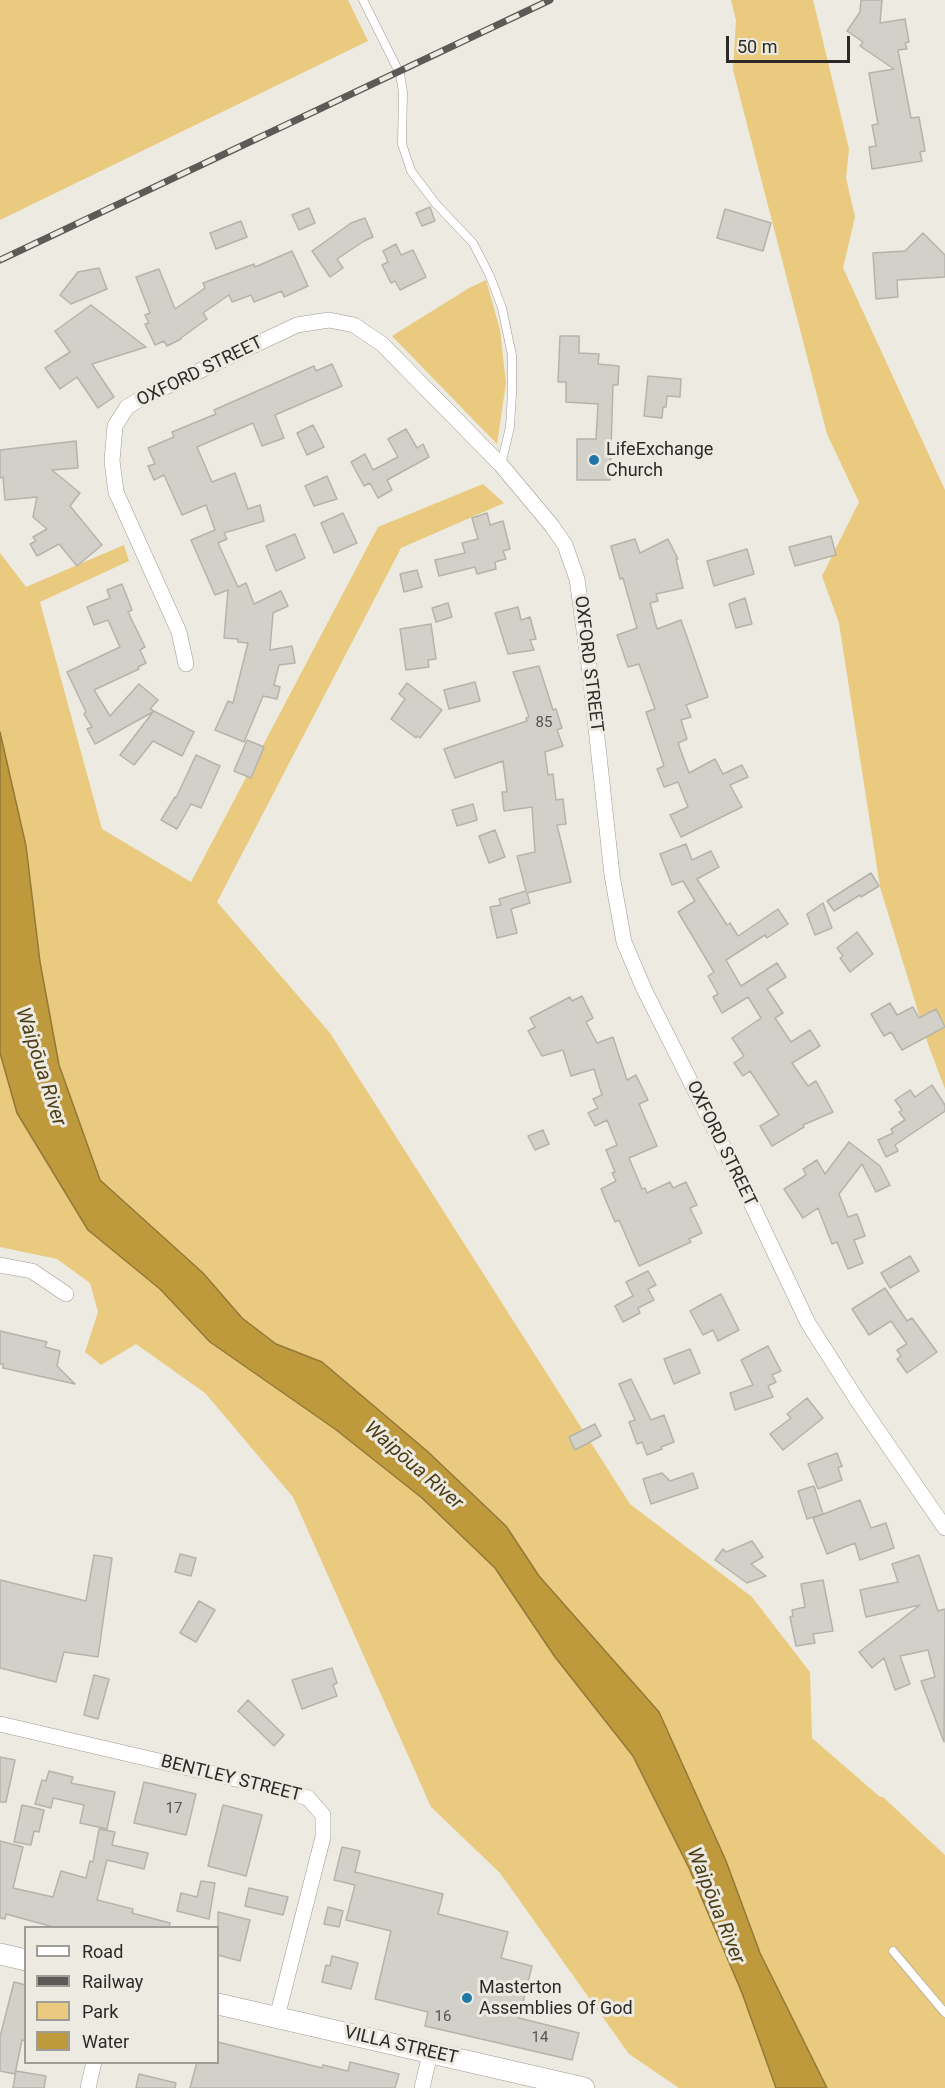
<!DOCTYPE html>
<meta charset="utf-8">
<style>
body{margin:0}
#map{position:relative;width:945px;height:2088px;overflow:hidden;background:#edeae2;font-family:Roboto,sans-serif}
canvas{display:block}
.legend{position:absolute;left:24px;top:1926px;width:195px;height:138px;box-sizing:border-box;background:#edeae2;border:2px solid #a09d98;margin:0;padding:8px 10px;list-style:none;font-size:18px;color:#2c2a28}
.legend li{display:flex;align-items:center;gap:12px;height:30px}
.legend b{width:30px;border:2px solid #a09d98}
.scale{position:absolute;left:726px;top:36px;width:124px;height:27px;box-sizing:border-box;border:3px solid #2c2a28;border-top:0;padding-left:8px;font-size:18px;line-height:21px;white-space:nowrap;color:#2c2a28;-webkit-text-stroke:4px #edeae2;paint-order:stroke}
</style>
<div id="map">
<canvas width="945" height="2088"></canvas>
<ul class="legend">
<li><b style="height:8px;background:#fff"></b>Road</li>
<li><b style="height:8px;background:#5c5a57"></b>Railway</li>
<li><b style="height:16px;background:#e9ca7e"></b>Park</li>
<li><b style="height:16px;background:#bf9a3d"></b>Water</li>
</ul>
<div class="scale">50 m</div>
</div>
<script>
const ctx = document.querySelector('canvas').getContext('2d');
ctx.lineJoin = 'round';
function fillPath(path, color) {
  ctx.fillStyle = color;
  ctx.fill(path, 'evenodd');
}
function poly(rows) {
  const path = new Path2D();
  for (const r of rows) {
    path.moveTo(r[0], r[1]);
    for (let i = 2; i < r.length; i += 2) path.lineTo(r[i], r[i + 1]);
  }
  return path;
}
function stroke(path, color, width, dash) {
  ctx.strokeStyle = color;
  ctx.lineWidth = width;
  ctx.lineCap = dash ? 'butt' : 'round';
  ctx.setLineDash(dash || []);
  ctx.stroke(path);
}
function write(font, color, halo, rows, align = 'center') {
  ctx.font = font + ' Roboto,sans-serif';
  ctx.lineWidth = 6;
  ctx.setLineDash([]);
  ctx.textBaseline = 'middle';
  ctx.strokeStyle = halo;
  ctx.fillStyle = color;
  for (const [text, x, y, turn = 0] of rows) {
    ctx.save();
    ctx.translate(x, y);
    ctx.rotate((+turn || 0) * Math.PI / 180);
    ctx.textAlign = isNaN(turn) ? turn : align;
    if (halo) ctx.strokeText(text, 0, 0);
    ctx.fillText(text, 0, 0);
    ctx.restore();
  }
}
fillPath(poly([
 [0,0,348,0,368,41,0,220],
 [731,0,813,0,849,149,846,178,855,217,843,268,945,490,945,1089,928,1044,880,887,839,623,822,576,859,502,827,434,733,70,736,20],
 [486,280,500,330,506,383,497,444,392,336,469,288],
 [483,484,504,503,401,548,217,902,330,1033,630,1504,752,1597,810,1672,812,1738,880,1797,883,1797,945,1855,945,2088,827,2088,760,1953,726,1861,659,1712,539,1576,506,1525,427,1451,322,1362,276,1344,242,1318,203,1273,100,1180,59,1065,40,962,26,846,0,732,0,553,26,587,124,545,129,561,40,602,102,829,191,882,378,527],
 [0,1053,17,1113,160,1289,210,1342,335,1429,422,1498,495,1568,555,1657,633,1756,689,1868,742,1993,776,2088,679,2088,629,2054,500,1873,431,1807,293,1497,205,1393,136,1344,101,1365,85,1352,98,1312,90,1283,57,1259,0,1247]
]), '#e9ca7e');
const water = poly([
 [0,732,26,846,40,962,59,1065,100,1180,203,1273,242,1318,276,1344,322,1362,427,1451,506,1526,539,1576,659,1712,726,1861,760,1953,827,2088,776,2088,742,1993,689,1868,633,1756,555,1657,495,1568,422,1498,335,1429,210,1342,160,1289,88,1230,17,1113,0,1053,0,732]
]);
fillPath(water, '#bf9a3d');
stroke(water, '#937837', 1.5);
const building = poly([
 [861,0,882,0,880,23,905,19,909,42,905,43,907,49,898,50,911,118,919,117,925,151,920,152,922,161,872,169,869,147,876,146,872,125,878,124,869,73,894,69,860,46,863,42,847,31,860,12,861,0],
 [430,207,435,221,422,226,416,213,430,207],
 [309,208,315,223,299,230,292,215,309,208],
 [725,209,771,223,763,251,717,238,725,209],
 [365,218,373,237,364,241,337,259,343,268,330,277,312,251,351,223,365,218],
 [241,221,247,237,216,249,210,233,241,221],
 [923,233,945,255,945,277,897,280,898,297,876,299,873,253,905,251,923,233],
 [396,244,401,255,413,250,426,277,400,290,395,281,391,283,382,265,388,262,383,251,396,244],
 [292,251,308,286,284,297,282,291,254,302,251,295,232,302,229,295,203,313,207,319,181,338,181,339,167,346,164,341,155,345,145,324,149,323,145,315,150,313,136,277,159,269,175,309,205,288,203,283,254,264,255,267,292,251],
 [99,268,107,289,71,304,60,295,78,272,99,268],
 [91,305,146,347,92,364,114,397,98,408,77,377,60,389,45,368,70,352,55,331,91,305],
 [560,336,579,336,579,353,599,354,598,364,619,366,618,385,613,385,610,480,577,480,577,439,596,439,598,404,566,402,566,382,558,382,560,336],
 [332,364,342,386,275,415,284,438,262,446,253,423,197,447,212,482,235,473,248,509,260,505,264,521,224,533,227,539,218,543,238,587,246,583,254,604,281,591,288,606,273,613,270,650,292,646,295,663,279,665,274,685,280,687,277,699,263,696,244,742,215,730,228,701,233,703,248,643,238,642,238,639,224,638,228,590,215,595,191,540,215,530,206,505,182,515,164,475,154,480,148,466,155,464,148,448,174,437,172,432,216,414,214,410,314,366,316,371,332,364],
 [648,376,681,379,680,397,667,396,666,407,663,407,662,418,644,416,648,376],
 [313,425,324,447,307,455,297,433,313,425],
 [406,429,417,448,423,444,429,457,387,480,392,490,378,498,370,483,364,486,351,462,365,454,373,470,398,457,388,439,406,429],
 [76,441,78,468,52,470,80,493,70,506,102,545,77,566,59,544,37,556,30,544,36,541,33,537,47,529,33,517,37,497,5,500,3,477,0,478,0,450,76,441],
 [327,476,337,499,314,506,305,486,327,476],
 [343,513,357,543,334,553,321,523,343,513],
 [487,513,490,525,503,521,510,549,503,551,506,559,495,562,496,569,477,574,475,567,439,576,435,560,465,553,462,543,478,539,472,518,487,513],
 [295,534,305,558,276,571,266,546,295,534],
 [831,536,836,555,795,566,789,547,831,536],
 [635,539,640,553,668,539,678,559,676,559,683,588,656,594,658,601,650,603,657,629,681,620,708,697,686,705,691,717,681,720,687,739,678,743,689,773,715,759,723,774,742,765,748,777,730,785,742,807,681,837,670,815,688,807,678,782,664,787,657,769,664,766,646,712,655,709,639,664,628,667,617,635,637,628,623,578,620,579,611,546,635,539],
 [747,549,754,574,714,586,707,561,747,549],
 [417,570,422,587,404,592,400,574,417,570],
 [122,584,132,610,128,612,145,647,140,650,146,663,138,667,139,669,94,690,110,716,139,684,158,700,150,709,194,732,182,756,153,741,134,765,120,755,153,712,95,744,87,729,92,727,84,714,86,712,67,672,120,647,108,620,94,625,87,607,110,598,107,590,122,584],
 [745,598,752,624,736,628,729,604,745,598],
 [448,603,452,617,436,622,432,608,448,603],
 [518,607,521,620,530,617,536,639,530,640,534,650,508,654,495,613,518,607],
 [431,624,436,659,428,660,429,667,406,670,400,629,431,624],
 [539,666,553,710,556,709,562,728,557,730,563,746,545,752,548,775,553,774,556,800,563,799,566,824,557,825,571,882,527,893,530,903,511,909,517,933,497,938,490,907,501,905,499,899,526,891,517,856,535,852,532,807,504,811,502,792,507,792,503,761,455,778,444,749,527,721,526,718,529,717,513,672,539,666],
 [475,682,480,701,449,709,444,690,475,682],
 [407,683,442,710,420,738,417,736,416,738,391,719,405,699,399,694,407,683],
 [247,740,264,747,251,778,234,771,247,740],
 [196,755,220,766,201,808,191,804,177,829,161,820,175,797,176,798,196,755],
 [473,804,477,820,457,826,452,810,473,804],
 [495,830,505,857,489,863,479,836,495,830],
 [686,844,692,860,711,851,719,867,697,879,727,925,730,923,738,936,778,909,788,924,767,938,765,935,726,960,741,986,777,963,786,977,767,989,783,1013,775,1018,791,1042,810,1030,820,1046,792,1063,808,1086,816,1081,833,1112,803,1125,804,1127,772,1146,760,1126,779,1115,750,1071,743,1076,734,1063,744,1056,732,1038,761,1018,748,997,722,1013,713,997,718,994,708,976,714,972,678,912,695,901,683,881,672,885,660,854,686,844],
 [871,873,879,886,861,897,860,895,834,911,827,901,871,873],
 [823,903,832,928,815,935,807,914,823,903],
 [857,932,873,954,850,972,840,958,843,956,837,948,857,932],
 [582,996,593,1018,586,1022,597,1043,613,1037,627,1080,636,1075,648,1100,639,1104,657,1146,629,1158,642,1189,645,1188,647,1193,670,1182,673,1188,686,1182,697,1205,690,1208,702,1233,689,1239,691,1242,639,1266,619,1220,615,1222,601,1189,616,1181,612,1173,615,1172,606,1150,617,1145,607,1120,595,1126,588,1113,598,1108,593,1099,602,1095,594,1069,571,1076,563,1050,542,1056,528,1031,535,1027,530,1018,570,997,572,1001,582,996],
 [890,1003,897,1015,913,1007,919,1018,936,1009,945,1027,902,1050,891,1032,884,1036,871,1014,890,1003],
 [932,1085,945,1105,945,1111,895,1145,898,1151,886,1157,878,1140,893,1133,891,1129,905,1120,899,1112,902,1110,895,1100,910,1090,915,1097,932,1085],
 [543,1130,549,1144,535,1150,528,1136,543,1130],
 [849,1142,880,1166,890,1185,876,1192,862,1164,839,1194,848,1217,857,1214,865,1236,854,1240,863,1263,848,1269,837,1242,832,1244,818,1208,803,1218,784,1189,806,1175,803,1169,817,1160,825,1174,849,1142],
 [910,1256,919,1271,890,1288,881,1273,910,1256],
 [648,1271,656,1285,648,1289,654,1300,638,1308,640,1313,623,1322,615,1306,633,1296,626,1282,648,1271],
 [885,1288,907,1321,912,1318,937,1352,907,1373,897,1359,901,1356,897,1350,907,1344,891,1321,869,1335,852,1309,885,1288],
 [721,1294,739,1330,718,1341,713,1330,703,1335,690,1311,721,1294],
 [0,1331,47,1342,45,1347,60,1351,57,1366,75,1384,3,1368,3,1364,0,1364,0,1331],
 [768,1346,781,1371,772,1375,776,1382,768,1386,773,1397,735,1410,730,1393,753,1385,741,1360,768,1346],
 [690,1349,700,1373,674,1384,664,1359,690,1349],
 [631,1379,651,1420,664,1415,674,1442,661,1447,662,1449,647,1455,642,1442,637,1444,629,1422,635,1420,619,1384,631,1379],
 [807,1398,823,1418,783,1450,770,1434,791,1418,787,1414,807,1398],
 [595,1424,601,1436,575,1450,569,1437,595,1424],
 [837,1453,842,1466,838,1468,842,1480,818,1489,808,1464,837,1453],
 [662,1473,670,1481,693,1473,698,1488,651,1504,643,1479,662,1473],
 [814,1486,823,1514,807,1519,798,1491,814,1486],
 [860,1500,871,1528,886,1523,894,1548,860,1560,855,1543,827,1554,813,1518,860,1500],
 [752,1541,763,1557,751,1564,766,1576,747,1583,715,1560,723,1549,726,1552,752,1541],
 [180,1554,196,1558,191,1576,175,1572,180,1554],
 [94,1555,112,1558,98,1657,64,1652,56,1682,0,1668,0,1580,86,1601,94,1555],
 [919,1555,938,1611,945,1609,944,1742,921,1681,935,1677,928,1650,900,1656,910,1684,895,1690,884,1658,872,1668,859,1652,920,1605,866,1617,860,1590,898,1582,892,1564,919,1555],
 [823,1580,833,1631,813,1634,815,1643,796,1646,790,1617,793,1616,792,1610,805,1607,801,1584,823,1580],
 [199,1601,215,1610,196,1642,180,1633,199,1601],
 [332,1668,337,1683,333,1685,337,1696,302,1709,292,1680,332,1668],
 [94,1675,109,1679,98,1719,84,1715,94,1675],
 [248,1700,284,1735,274,1746,238,1711,248,1700],
 [0,1757,15,1760,6,1802,0,1802,0,1757],
 [49,1771,73,1777,71,1783,115,1792,107,1829,80,1823,84,1805,53,1798,51,1808,35,1804,42,1780,46,1781,49,1771],
 [144,1782,196,1794,186,1835,134,1823,144,1782],
 [22,1805,44,1810,39,1832,34,1831,31,1845,14,1842,22,1805],
 [223,1805,262,1815,246,1876,208,1866,223,1805],
 [99,1829,115,1832,112,1845,148,1853,144,1869,107,1860,97,1900,133,1909,132,1913,170,1923,169,1928,57,1928,6,1914,5,1919,0,1918,0,1841,23,1847,13,1888,53,1897,61,1871,86,1878,90,1861,93,1862,99,1829],
 [342,1847,360,1851,355,1872,443,1894,438,1914,508,1932,501,1958,532,1966,519,2018,579,2033,572,2060,425,2026,428,2012,375,1999,391,1931,346,1920,355,1885,334,1880,342,1847],
 [201,1881,215,1883,209,1919,177,1911,181,1893,197,1897,201,1881],
 [249,1888,288,1897,283,1915,245,1906,249,1888],
 [328,1907,343,1911,339,1927,324,1924,328,1907],
 [218,1912,250,1920,240,1961,218,1955,218,1912],
 [332,1956,358,1963,351,1989,322,1982,326,1965,330,1966,332,1956],
 [14,1982,26,1985,26,2041,22,2040,15,2074,0,2071,0,2037,14,1982],
 [218,2042,322,2068,323,2065,348,2071,350,2062,399,2074,395,2088,190,2088,197,2062,218,2062,218,2042],
 [16,2071,46,2076,44,2088,13,2088,16,2071],
 [139,2074,176,2083,175,2088,136,2088,139,2074]
]);
fillPath(building, '#d3d0c9');
stroke(building, '#b6b3ac', 1.5);
const lane = poly([
 [363,0,400,74,403,92,402,144,411,171,436,204,473,243,490,276,502,308,512,355,512,393,510,427,501,465],
 [893,1951,945,2013]
]);
const street = poly([
 [186,664,179,632,116,492,112,461,115,426,127,407,142,398,297,325,329,320,354,325,382,344,501,465,552,526,565,545,577,579,590,673,612,875,624,942,644,989,743,1186,808,1323,859,1403,945,1528],
 [0,1265,32,1271,66,1294],
 [0,1724,283,1790,308,1798,323,1815,323,1837,277,2017],
 [88,2088,94,2062],
 [422,2088,430,2054]
]);
const secondary = poly([
 [0,1954,26,1960],
 [218,2004,584,2088]
]);
stroke(lane, '#9d9a93', 9);
stroke(street, '#9d9a93', 16);
stroke(secondary, '#9d9a93', 22);
stroke(lane, '#fff', 8);
stroke(street, '#fff', 15);
stroke(secondary, '#fff', 21);
const rail = poly([
 [0,260,550,0]
]);
stroke(rail, '#5c5a57', 7);
stroke(rail, '#edeae2', 4.5, [14]);
for (const [x, y, r, color] of [
 [594,460,6,"#1f78a7"],
 [467,1998,6,"#1f78a7"]
]) {
  const dot = new Path2D();
  dot.arc(x, y, r, 0, 2 * Math.PI);
  ctx.fillStyle = color;
  ctx.fill(dot);
  stroke(dot, '#edeae2', 2);
}
write('15px', '#565450', null, [
 ["85",544,723],
 ["17",174,1809],
 ["16",443,2017],
 ["14",540,2038]
]);
write('18px', '#2c2a28', '#edeae2', [
 ["OXFORD STREET",200,372,-26],
 ["OXFORD STREET",588,664,83],
 ["OXFORD STREET",721,1144,64],
 ["BENTLEY STREET",231,1779,14],
 ["VILLA STREET",401,2046,13]
]);
write('18px', '#2c2a28', '#edeae2', [
 ["LifeExchange",606,450],
 ["Church",606,471],
 ["Masterton",479,1988],
 ["Assemblies Of God",479,2009]
], 'left');
write('italic 20px', '#4c3d16', '#edeae2', [
 ["Waipōua River",40,1067,72],
 ["Waipōua River",413,1466,41],
 ["Waipōua River",715,1906,68]
]);
</script>
